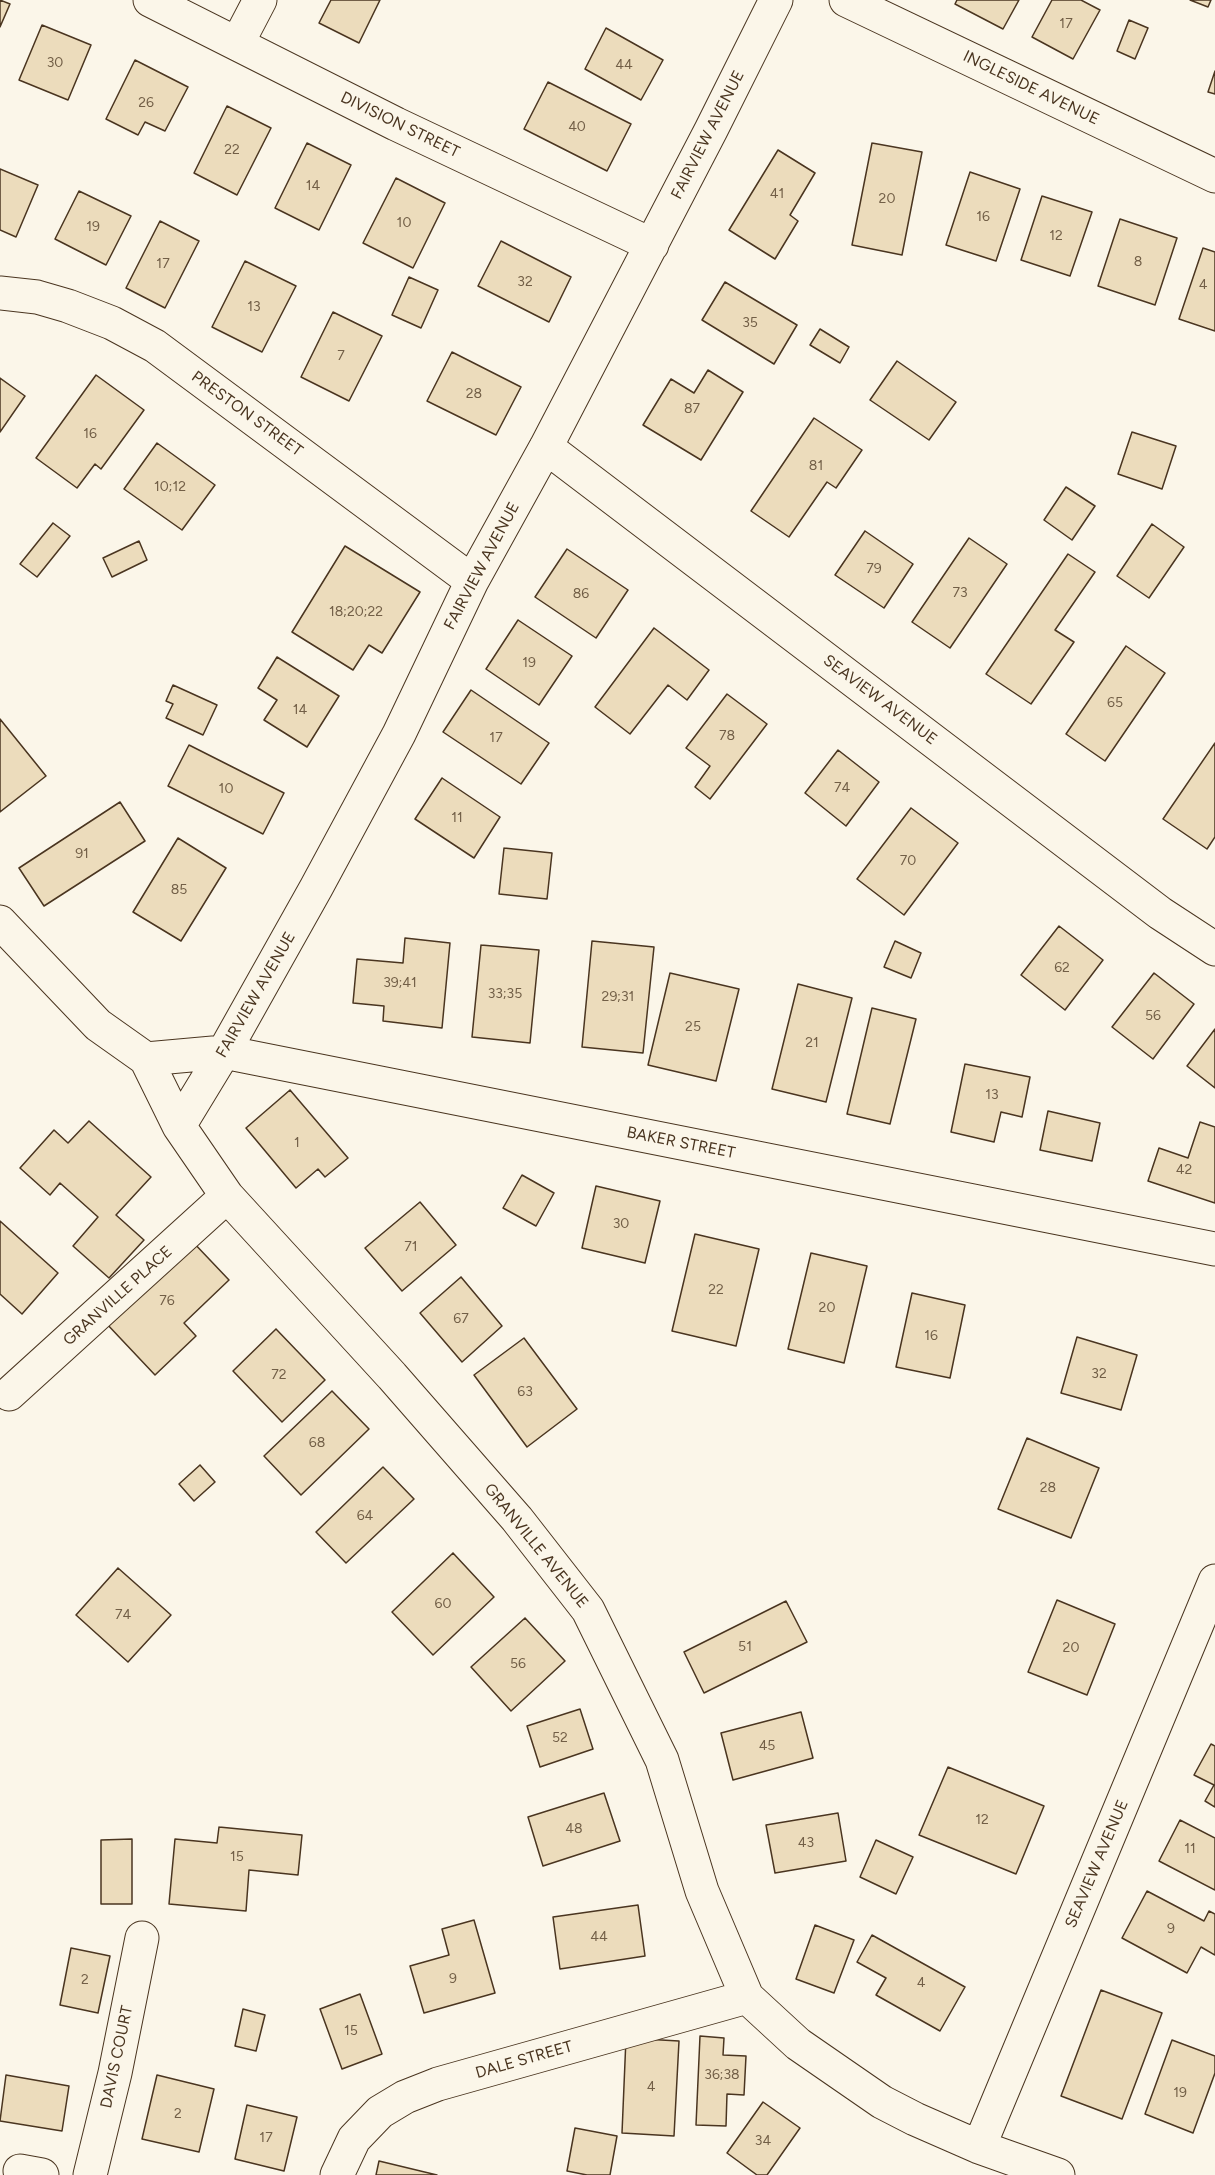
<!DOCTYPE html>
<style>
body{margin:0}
canvas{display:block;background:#fbf6e9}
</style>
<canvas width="1215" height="2175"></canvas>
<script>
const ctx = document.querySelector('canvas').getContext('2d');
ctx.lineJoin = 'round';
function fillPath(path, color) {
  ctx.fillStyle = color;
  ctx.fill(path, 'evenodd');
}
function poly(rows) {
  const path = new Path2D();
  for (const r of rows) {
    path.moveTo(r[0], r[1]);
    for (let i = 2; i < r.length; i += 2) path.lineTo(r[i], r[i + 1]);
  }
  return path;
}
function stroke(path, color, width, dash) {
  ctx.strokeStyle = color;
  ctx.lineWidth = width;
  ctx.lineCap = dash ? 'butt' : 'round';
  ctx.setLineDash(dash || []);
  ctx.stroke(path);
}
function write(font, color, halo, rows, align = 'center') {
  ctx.font = font + ' Figtree,sans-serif';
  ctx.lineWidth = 4.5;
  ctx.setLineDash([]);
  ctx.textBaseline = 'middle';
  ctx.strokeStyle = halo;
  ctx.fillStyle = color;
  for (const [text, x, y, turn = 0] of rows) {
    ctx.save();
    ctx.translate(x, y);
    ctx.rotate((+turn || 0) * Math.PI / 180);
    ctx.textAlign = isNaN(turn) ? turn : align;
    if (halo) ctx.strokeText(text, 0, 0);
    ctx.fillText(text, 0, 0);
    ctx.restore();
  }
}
const building = poly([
 [0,0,10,4,0,27,0,0],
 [331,0,380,0,359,43,319,23,331,0],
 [957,0,1019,0,1003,29,955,4,957,0],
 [1052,0,1081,0,1100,10,1073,59,1032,37,1052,0],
 [1190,0,1211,0,1208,7,1190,0],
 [1129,20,1148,28,1135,59,1117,51,1129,20],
 [42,25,91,45,68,100,19,80,42,25],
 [606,28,663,60,641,100,585,69,606,28],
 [135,60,188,87,165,131,145,122,138,135,106,119,135,60],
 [1215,71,1215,94,1208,92,1215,71],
 [548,82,631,124,607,171,524,129,548,82],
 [227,106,271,128,237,195,194,173,227,106],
 [307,143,351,165,319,230,275,208,307,143],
 [872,143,922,152,902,255,852,245,872,143],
 [778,150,815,173,790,215,798,221,775,259,729,230,778,150],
 [0,169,38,185,16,237,0,230,0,169],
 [970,172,1020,189,996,261,946,245,970,172],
 [396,178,445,203,413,268,363,243,396,178],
 [79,191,131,216,106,265,55,239,79,191],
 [1042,196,1092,212,1070,276,1021,260,1042,196],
 [1120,219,1177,238,1155,305,1098,286,1120,219],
 [160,221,199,241,165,308,126,288,160,221],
 [501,241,571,277,549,322,478,286,501,241],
 [1203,248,1215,252,1215,331,1179,319,1203,248],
 [245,261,296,286,262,352,212,327,245,261],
 [409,277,438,290,421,328,392,315,409,277],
 [725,282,797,325,774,364,702,320,725,282],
 [333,312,382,336,349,401,301,377,333,312],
 [820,329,849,347,840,363,810,345,820,329],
 [452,352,521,387,496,435,427,401,452,352],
 [897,361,956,402,929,440,870,400,897,361],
 [708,370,743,392,701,460,643,425,671,379,694,393,708,370],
 [96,375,144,410,101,469,95,464,77,488,36,458,96,375],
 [0,378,25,396,0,432,0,378],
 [814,418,862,450,836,488,827,482,789,537,751,511,814,418],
 [1132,432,1176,446,1162,489,1118,474,1132,432],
 [157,443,215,485,182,530,124,489,157,443],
 [1066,487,1095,506,1072,540,1044,520,1066,487],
 [53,523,70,536,37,577,20,564,53,523],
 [1152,524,1184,547,1149,598,1117,576,1152,524],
 [865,531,913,564,884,608,835,575,865,531],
 [969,538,1007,564,950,648,912,622,969,538],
 [139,541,147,560,112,577,103,558,139,541],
 [345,546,420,592,382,653,369,645,353,670,292,632,345,546],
 [567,549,628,590,596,638,535,597,567,549],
 [1068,554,1095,572,1055,630,1074,642,1031,704,986,674,1068,554],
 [518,620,572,656,539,705,486,669,518,620],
 [654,628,709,670,687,700,668,685,630,734,595,707,654,628],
 [1126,646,1165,673,1105,761,1066,734,1126,646],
 [277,657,339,696,307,747,264,720,277,700,258,688,277,657],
 [173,685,217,705,203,735,166,718,173,704,166,701,173,685],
 [471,690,549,743,521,784,443,732,471,690],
 [727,694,767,724,710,799,695,787,710,766,686,748,727,694],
 [0,719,46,776,0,812,0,719],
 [1215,743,1215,837,1207,849,1163,819,1215,743],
 [189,745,284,793,263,834,168,786,189,745],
 [838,750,879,782,846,826,805,793,838,750],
 [442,778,500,817,474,858,415,819,442,778],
 [120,802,145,841,44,906,19,868,120,802],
 [911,808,958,843,904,915,857,879,911,808],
 [178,838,226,868,181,941,133,912,178,838],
 [504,848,552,853,547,899,499,894,504,848],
 [1059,926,1103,960,1065,1010,1021,975,1059,926],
 [405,938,450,943,442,1028,383,1021,384,1006,353,1003,357,959,403,963,405,938],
 [592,941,654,947,643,1053,582,1047,592,941],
 [895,941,921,953,911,978,884,967,895,941],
 [481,945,539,950,530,1043,472,1037,481,945],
 [670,973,739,989,716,1081,648,1065,670,973],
 [1154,973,1194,1004,1153,1059,1112,1027,1154,973],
 [798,984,852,998,826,1102,772,1089,798,984],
 [872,1008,916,1019,890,1124,847,1114,872,1008],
 [1215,1029,1215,1088,1187,1066,1215,1029],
 [965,1064,1030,1077,1022,1117,1001,1112,994,1142,951,1132,965,1064],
 [290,1090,348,1158,325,1177,318,1169,296,1188,246,1128,290,1090],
 [1048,1111,1100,1123,1092,1161,1040,1150,1048,1111],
 [89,1121,151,1177,116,1215,144,1240,109,1278,73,1246,98,1217,60,1183,50,1195,20,1168,54,1130,68,1143,89,1121],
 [1200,1122,1215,1127,1215,1203,1148,1181,1159,1148,1188,1158,1200,1122],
 [522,1175,554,1193,536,1226,503,1208,522,1175],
 [596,1186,660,1201,645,1263,582,1248,596,1186],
 [420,1202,456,1245,402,1291,365,1248,420,1202],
 [0,1221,58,1273,22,1314,0,1294,0,1221],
 [695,1234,759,1249,736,1346,672,1331,695,1234],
 [191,1240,229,1280,184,1323,196,1336,155,1375,105,1322,191,1240],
 [811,1253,867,1266,844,1363,788,1349,811,1253],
 [461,1277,502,1326,462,1362,420,1313,461,1277],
 [912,1293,965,1305,950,1378,896,1367,912,1293],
 [276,1329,325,1380,282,1422,233,1371,276,1329],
 [1077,1337,1137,1355,1121,1410,1061,1393,1077,1337],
 [524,1338,577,1409,527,1447,474,1375,524,1338],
 [332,1391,369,1429,301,1495,264,1456,332,1391],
 [1027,1438,1099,1468,1071,1538,998,1509,1027,1438],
 [200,1465,215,1482,194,1501,179,1484,200,1465],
 [383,1467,414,1499,346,1563,316,1532,383,1467],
 [453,1553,494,1597,433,1655,392,1612,453,1553],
 [118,1568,171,1615,128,1662,76,1615,118,1568],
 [1057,1600,1115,1624,1087,1695,1028,1672,1057,1600],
 [786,1601,807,1642,704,1693,684,1652,786,1601],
 [525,1618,565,1661,511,1711,471,1667,525,1618],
 [580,1709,593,1749,540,1767,527,1726,580,1709],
 [801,1712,813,1758,733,1780,721,1733,801,1712],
 [1211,1744,1215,1746,1215,1807,1205,1801,1214,1785,1194,1775,1211,1744],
 [948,1767,1044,1806,1016,1874,919,1835,948,1767],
 [604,1793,620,1841,543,1866,528,1817,604,1793],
 [838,1813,846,1861,775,1873,766,1825,838,1813],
 [1180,1820,1215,1838,1215,1890,1159,1861,1180,1820],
 [219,1827,302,1835,298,1875,249,1870,246,1911,169,1904,175,1839,217,1843,219,1827],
 [132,1839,132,1904,101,1904,101,1840,132,1839],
 [876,1840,913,1857,896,1894,860,1877,876,1840],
 [1147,1891,1204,1921,1209,1911,1215,1914,1215,1955,1201,1947,1187,1973,1122,1938,1147,1891],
 [638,1905,645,1956,560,1969,553,1917,638,1905],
 [474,1920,495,1993,424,2013,410,1966,449,1955,442,1929,474,1920],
 [815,1925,854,1940,834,1993,796,1979,815,1925],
 [872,1935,965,1987,940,2031,876,1995,886,1978,857,1962,872,1935],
 [71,1948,110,1956,98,2013,60,2005,71,1948],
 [1101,1990,1162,2013,1122,2119,1061,2096,1101,1990],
 [360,1994,382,2054,342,2069,320,2009,360,1994],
 [243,2009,265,2015,256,2051,235,2046,243,2009],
 [700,2036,724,2038,723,2055,746,2056,744,2095,727,2094,726,2126,696,2125,700,2036],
 [626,2038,679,2041,674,2136,622,2133,626,2038],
 [1172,2040,1215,2056,1215,2073,1193,2133,1145,2114,1172,2040],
 [6,2075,69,2086,62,2131,0,2121,6,2075],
 [157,2075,214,2089,199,2152,142,2139,157,2075],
 [763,2102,800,2128,767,2175,757,2175,727,2153,763,2102],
 [247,2105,297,2117,284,2171,235,2159,247,2105],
 [575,2128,617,2136,610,2175,587,2175,567,2171,575,2128],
 [379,2161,437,2175,376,2175,379,2161]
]);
fillPath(building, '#ecdcbc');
stroke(building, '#4a3520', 1.5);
const minor = poly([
 [150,0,396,124,652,245],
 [846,0,1215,176],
 [237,44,260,0],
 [0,293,37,297,68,306,112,323,155,346,472,581],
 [546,447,1160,913,1215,949],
 [0,922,98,1025,146,1059,179,1126,227,1196,392,1376,517,1519,588,1610,662,1760,702,1891,747,1997,798,2044,882,2102,915,2119,979,2147,1058,2175],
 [146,1059,224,1052,1215,1249],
 [179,1126,224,1052,316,888,399,734,472,581,546,447,711,130,776,0],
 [9,1394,227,1196],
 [979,2147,1215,1581],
 [20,2171,42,2175],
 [90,2175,115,2073,142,1938],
 [337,2175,354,2139,380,2112,405,2097,438,2084,747,1997]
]);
stroke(minor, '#4a3520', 35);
stroke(minor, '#fbf6e9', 33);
write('14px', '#725f47', null, [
 ["17",1066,24],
 ["30",55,63],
 ["44",624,65],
 ["26",146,103],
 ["40",577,127],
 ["22",232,150],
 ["14",313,186],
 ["41",777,194],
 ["20",887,199],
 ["16",983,217],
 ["10",404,223],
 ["19",93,227],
 ["12",1056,236],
 ["8",1138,262],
 ["17",163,264],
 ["32",525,282],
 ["4",1203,285],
 ["13",254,307],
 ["35",750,323],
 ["7",341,356],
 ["28",474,394],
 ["87",692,409],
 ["16",90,434],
 ["81",816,466],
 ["10;12",170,487],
 ["79",874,569],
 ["73",960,593],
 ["86",581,594],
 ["18;20;22",356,612],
 ["19",529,663],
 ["65",1115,703],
 ["14",300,710],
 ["78",727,736],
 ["17",496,738],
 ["74",842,788],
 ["10",226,789],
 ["11",457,818],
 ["91",82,854],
 ["70",908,861],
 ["85",179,890],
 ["62",1062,968],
 ["39;41",400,983],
 ["33;35",505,994],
 ["29;31",618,997],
 ["56",1153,1016],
 ["25",693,1027],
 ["21",812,1043],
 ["13",992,1095],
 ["1",297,1143],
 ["42",1184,1170],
 ["30",621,1224],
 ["71",411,1247],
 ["22",716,1290],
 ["76",167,1301],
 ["20",827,1308],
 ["67",461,1319],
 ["16",931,1336],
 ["32",1099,1374],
 ["72",279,1375],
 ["63",525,1392],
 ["68",317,1443],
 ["28",1048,1488],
 ["64",365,1516],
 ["60",443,1604],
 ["74",123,1615],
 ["51",745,1647],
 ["20",1071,1648],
 ["56",518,1664],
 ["52",560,1738],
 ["45",767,1746],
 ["12",982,1820],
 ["48",574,1829],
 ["43",806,1843],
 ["11",1190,1849],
 ["15",237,1857],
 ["9",1171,1929],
 ["44",599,1937],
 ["9",453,1979],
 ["2",85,1980],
 ["4",921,1983],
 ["15",351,2031],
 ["36;38",722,2075],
 ["4",651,2087],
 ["19",1180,2093],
 ["2",178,2114],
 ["17",266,2138],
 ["34",763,2141]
]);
write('16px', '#4a3520', '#fbf6e9', [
 ["INGLESIDE AVENUE",1031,88,26],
 ["DIVISION STREET",400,125,26],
 ["FAIRVIEW AVENUE",708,135,-63],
 ["PRESTON STREET",247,414,36],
 ["FAIRVIEW AVENUE",482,566,-62],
 ["SEAVIEW AVENUE",880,700,37],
 ["FAIRVIEW AVENUE",256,995,-60],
 ["BAKER STREET",681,1143,11],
 ["GRANVILLE PLACE",118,1296,-42],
 ["GRANVILLE AVENUE",536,1546,51],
 ["SEAVIEW AVENUE",1097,1864,-67],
 ["DAVIS COURT",117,2057,-78],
 ["DALE STREET",524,2060,-16]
]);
</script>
